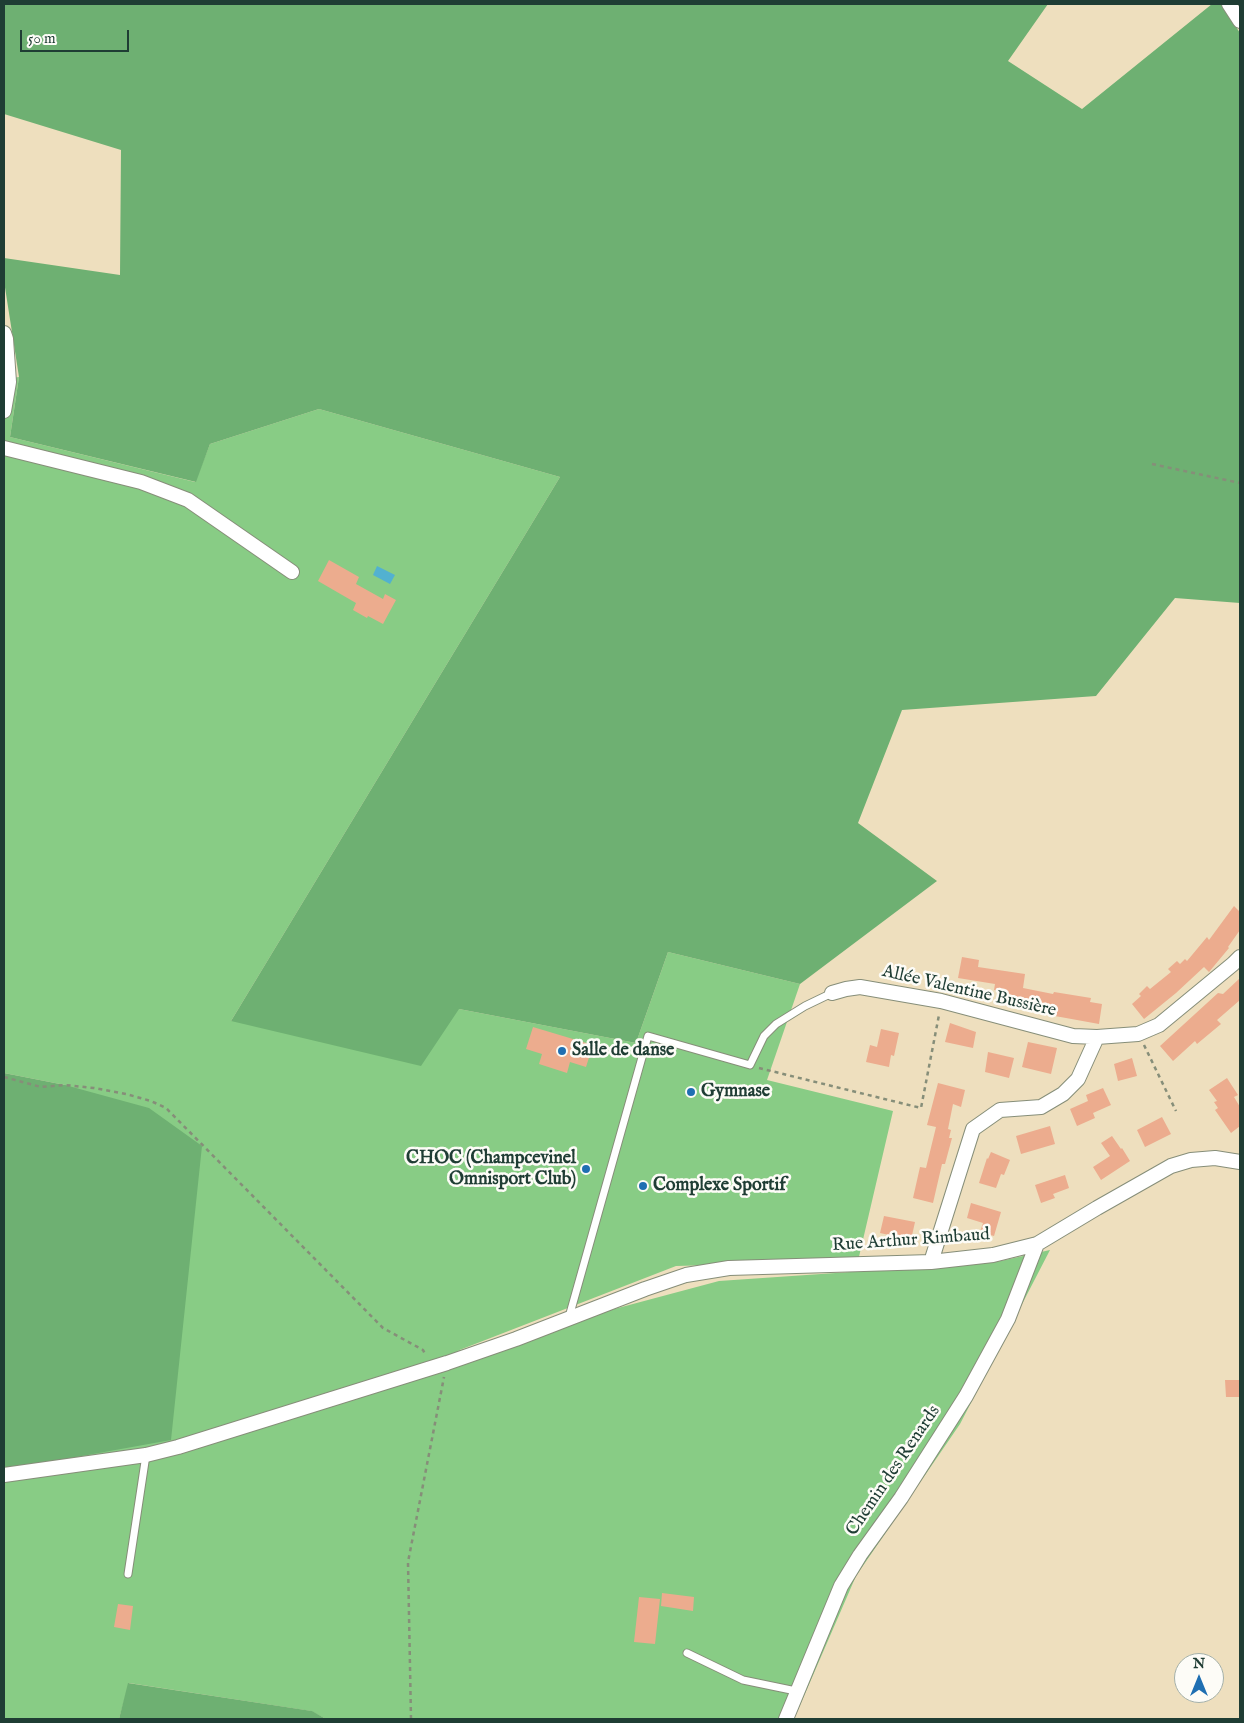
<!DOCTYPE html>
<meta charset="utf-8">
<style>
body{margin:0}
#map{position:relative;width:1244px;height:1723px;overflow:hidden;background:#eedfbe;font-family:"IM FELL English",serif}
canvas{display:block}
.frame{position:absolute;inset:0;border:5px solid #1f3d34;pointer-events:none}
.north{position:absolute;left:1174px;top:1653px;width:50px;height:50px;box-sizing:border-box;background:#fdfcf7;border:1px solid #a4b0a9;border-radius:50%;rotate:0deg;font-size:14px;font-weight:700;line-height:20px;text-align:center;color:#1f3d34}
.north::after{content:'';display:block;margin:auto;width:18px;height:22px;background:#1f6fb2;clip-path:polygon(50% 0,100% 100%,50% 72%,0 100%)}
.scale{position:absolute;left:20px;top:30px;width:109px;height:22px;box-sizing:border-box;border:2px solid #1f3d34;border-top:0;padding-left:6px;font-size:15px;line-height:18px;white-space:nowrap;color:#1f3d34;-webkit-text-stroke:4px #fdfcf7;paint-order:stroke}
</style>
<div id="map">
<canvas width="1244" height="1723"></canvas>
<div class="frame"></div>
<div class="north">N</div>
<div class="scale">50 m</div>
</div>
<script>
const ctx = document.querySelector('canvas').getContext('2d');
ctx.lineJoin = 'round';
function fillPath(path, color) {
  ctx.fillStyle = color;
  ctx.fill(path, 'evenodd');
}
function poly(rows) {
  const path = new Path2D();
  for (const r of rows) {
    path.moveTo(r[0], r[1]);
    for (let i = 2; i < r.length; i += 2) path.lineTo(r[i], r[i + 1]);
  }
  return path;
}
function stroke(path, color, width, dash) {
  ctx.strokeStyle = color;
  ctx.lineWidth = width;
  ctx.lineCap = dash ? 'butt' : 'round';
  ctx.setLineDash(dash || []);
  ctx.stroke(path);
}
function write(font, color, halo, rows, align = 'center') {
  ctx.font = font + ' "IM FELL English",serif';
  ctx.lineWidth = 5;
  ctx.setLineDash([]);
  ctx.textBaseline = 'middle';
  ctx.strokeStyle = halo;
  ctx.fillStyle = color;
  for (const [text, x, y, turn = 0] of rows) {
    ctx.save();
    ctx.translate(x, y);
    ctx.rotate((+turn || 0) * Math.PI / 180);
    ctx.textAlign = isNaN(turn) ? turn : align;
    if (halo) ctx.strokeText(text, 0, 0);
    ctx.fillText(text, 0, 0);
    ctx.restore();
  }
}
fillPath(poly([
 [19,377,10,437,195,482,210,444,319,409,560,477,231,1021,459,1009,636,1043,668,952,800,984,767,1080,893,1111,858,1261,676,1266,457,1351,719,1281,996,1262,1050,1250,960,1424,856,1576,794,1719,326,1719,311,1711,129,1683,119,1719,4,1719,4,1470,65,1085,4,1073,4,379]
]), '#88cc85');
fillPath(poly([
 [4,4,1048,4,1008,61,1082,109,1212,4,1221,4,1240,33,1240,603,1175,598,1096,696,902,710,858,823,937,881,800,984,668,952,636,1043,459,1009,421,1066,231,1021,560,477,319,409,210,444,196,482,10,437,19,377,4,281,4,258,120,275,121,150,4,114],
 [4,1073,65,1085,149,1108,202,1146,171,1440,4,1470],
 [128,1683,312,1711,326,1719,119,1719]
]), '#6eb072');
fillPath(poly([
 [377,566,395,575,390,584,373,575]
]), '#52b1d0');
fillPath(poly([
 [329,560,359,577,356,584,383,599,385,594,396,600,383,624,368,616,367,618,353,610,356,603,318,581],
 [1234,906,1240,912,1240,930,1228,947,1229,948,1209,972,1204,967,1176,993,1144,1019,1132,1004,1141,996,1139,994,1147,986,1150,989,1171,972,1168,969,1177,961,1180,964,1185,959,1187,961,1207,937,1209,940],
 [962,957,979,960,978,967,1025,974,1023,988,1053,994,1054,992,1091,998,1090,1002,1102,1004,1099,1024,1033,1012,1035,1002,1008,997,1009,993,994,990,995,984,958,978],
 [1240,978,1240,1000,1217,1020,1221,1024,1197,1044,1195,1041,1173,1061,1160,1046,1218,993,1223,994],
 [950,1023,976,1032,973,1048,945,1042],
 [533,1027,593,1045,586,1067,570,1062,567,1073,539,1064,542,1054,526,1049],
 [881,1029,899,1033,894,1056,891,1055,889,1067,866,1062,870,1045,877,1047],
 [1028,1042,1057,1048,1051,1074,1022,1067],
 [988,1052,1014,1058,1009,1078,985,1072],
 [1132,1058,1137,1076,1118,1081,1114,1064],
 [1227,1078,1238,1095,1234,1097,1240,1107,1240,1126,1231,1133,1215,1110,1218,1108,1214,1102,1217,1101,1209,1090],
 [938,1083,965,1090,961,1107,953,1104,948,1129,951,1130,949,1138,952,1138,945,1164,942,1164,933,1203,913,1198,920,1167,926,1168,936,1127,927,1125],
 [1103,1088,1111,1105,1093,1113,1095,1118,1077,1126,1070,1109,1088,1101,1086,1095],
 [1162,1117,1171,1134,1145,1147,1137,1130],
 [1050,1126,1055,1144,1021,1154,1016,1136],
 [1112,1136,1121,1149,1122,1148,1130,1161,1101,1180,1093,1167,1110,1156,1101,1143],
 [991,1152,1010,1160,1004,1175,1001,1174,996,1188,979,1183,987,1158,988,1159],
 [1065,1175,1069,1188,1053,1194,1055,1198,1041,1203,1035,1185],
 [971,1203,1001,1212,994,1236,980,1232,983,1223,967,1218],
 [884,1216,915,1222,911,1240,880,1233],
 [1225,1380,1240,1380,1240,1397,1226,1397],
 [662,1593,694,1597,693,1611,661,1606],
 [639,1597,660,1599,655,1644,634,1642],
 [118,1604,133,1606,130,1630,114,1627]
]), '#ecac8e');
const lane = poly([
 [569,1317,648,1036,750,1065,764,1036,776,1024,805,1006,832,993],
 [128,1574,146,1455],
 [687,1653,743,1680,796,1691]
]);
const street = poly([
 [1229,4,1240,21],
 [4,333,6,339,9,382,4,411],
 [4,448,141,482,188,500,292,572],
 [832,993,846,989,860,987,941,1001,1073,1036,1097,1037,1138,1034,1159,1025,1233,964,1240,957],
 [931,1262,973,1129,1000,1110,1041,1107,1063,1094,1078,1079,1097,1037],
 [4,1475,146,1455,178,1447,447,1363,516,1339,645,1289,686,1275,729,1268,931,1262,993,1255,1037,1244,1097,1208,1171,1166,1191,1160,1215,1158,1240,1162],
 [786,1719,841,1586,860,1555,901,1498,966,1396,1008,1319,1037,1244]
]);
stroke(lane, '#868e79', 9);
stroke(street, '#868e79', 16);
stroke(poly([
 [1152,464,1240,483],
 [1144,1045,1176,1111],
 [759,1068,921,1108,939,1015],
 [4,1077,41,1087,65,1085,94,1088,126,1094,151,1101,166,1108,383,1328,423,1350,426,1356],
 [411,1719,408,1562,444,1377]
]), '#868e79', 2.5, [4, 4]);
stroke(lane, '#fff', 7);
stroke(street, '#fff', 14);
for (const [x, y, r, color] of [
 [562,1051,5,"#1f6fb2"],
 [691,1092,5,"#1f6fb2"],
 [586,1169,5,"#1f6fb2"],
 [643,1186,5,"#1f6fb2"]
]) {
  const dot = new Path2D();
  dot.arc(x, y, r, 0, 2 * Math.PI);
  ctx.fillStyle = color;
  ctx.fill(dot);
  stroke(dot, '#fdfcf7', 2);
}
write('18px', '#1f3d34', '#fdfcf7', [
 ["Allée Valentine Bussière",969,992,13],
 ["Rue Arthur Rimbaud",911,1241,-4],
 ["Chemin des Renards",894,1471,-56]
]);
write('bold 18px', '#1f3d34', '#fdfcf7', [
 ["Salle de danse",572,1051],
 ["Gymnase",701,1092],
 ["CHOC (Champcevinel",576,1159,"right"],
 ["Omnisport Club)",576,1180,"right"],
 ["Complexe Sportif",653,1186]
], 'left');
</script>
